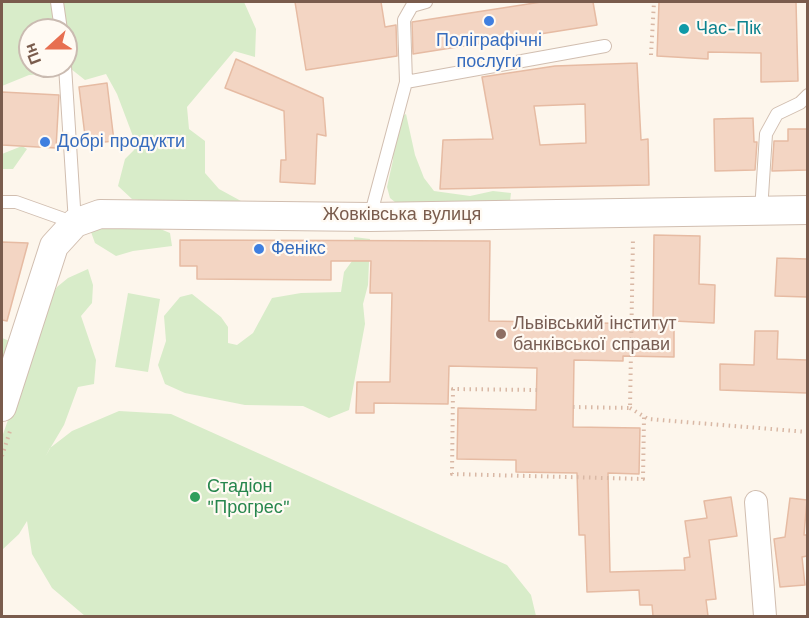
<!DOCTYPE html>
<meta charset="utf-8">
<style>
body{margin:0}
#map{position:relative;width:809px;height:618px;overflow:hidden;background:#fdf6ec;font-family:"Work Sans",sans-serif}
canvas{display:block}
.frame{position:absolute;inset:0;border:3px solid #7a5c4d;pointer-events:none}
.north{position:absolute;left:18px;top:18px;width:60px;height:60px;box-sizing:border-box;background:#fffaf3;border:2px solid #cabbb1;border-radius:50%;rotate:249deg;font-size:16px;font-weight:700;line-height:24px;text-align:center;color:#7a5c4d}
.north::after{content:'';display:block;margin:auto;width:21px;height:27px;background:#e76f51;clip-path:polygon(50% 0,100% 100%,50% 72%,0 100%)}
</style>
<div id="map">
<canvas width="809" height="618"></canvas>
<div class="frame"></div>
<div class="north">Пн</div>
</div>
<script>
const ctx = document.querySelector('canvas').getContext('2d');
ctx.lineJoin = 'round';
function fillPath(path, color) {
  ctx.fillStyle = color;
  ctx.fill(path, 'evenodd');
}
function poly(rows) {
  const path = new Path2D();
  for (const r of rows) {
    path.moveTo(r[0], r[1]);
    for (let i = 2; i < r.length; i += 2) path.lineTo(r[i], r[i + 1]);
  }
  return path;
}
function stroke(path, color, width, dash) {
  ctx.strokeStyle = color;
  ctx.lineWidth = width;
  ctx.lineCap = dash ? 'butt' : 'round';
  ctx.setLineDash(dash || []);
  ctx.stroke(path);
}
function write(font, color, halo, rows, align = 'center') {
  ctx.font = font + ' "Work Sans",sans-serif';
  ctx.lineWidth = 4.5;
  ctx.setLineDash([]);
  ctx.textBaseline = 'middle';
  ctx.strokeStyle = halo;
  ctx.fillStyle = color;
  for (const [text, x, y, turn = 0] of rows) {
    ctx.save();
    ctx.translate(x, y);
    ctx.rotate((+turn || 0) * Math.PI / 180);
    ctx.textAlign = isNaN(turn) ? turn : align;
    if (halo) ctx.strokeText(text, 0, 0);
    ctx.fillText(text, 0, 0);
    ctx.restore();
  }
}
fillPath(poly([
 [2,2,244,2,256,29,255,57,234,51,187,107,189,129,205,141,205,173,219,189,241,201,219,209,132,199,118,186,125,159,134,150,134,139,117,94,106,74,85,80,66,65,66,30,30,30,30,66,65,66,54,73,29,75,2,86],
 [406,114,415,155,424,178,434,191,470,196,493,191,511,193,509,210,407,212,390,198,387,187,393,160,394,125,398,118],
 [22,146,27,149,13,169,2,169,2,154],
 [153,226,170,233,172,246,133,251,116,256,95,243,91,232,96,227],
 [354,237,370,239,368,285,363,304,365,324,349,410,329,418,303,406,245,405,185,393,165,384,158,365,166,341,164,316,180,297,192,294,221,317,228,327,228,343,237,345,253,333,272,298,301,293,341,292,344,272,355,257],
 [88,269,93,285,92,303,81,316,96,360,94,384,78,387,64,425,45,457,50,448,72,431,119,411,171,414,507,565,531,595,536,616,85,616,52,588,32,554,27,521,19,534,2,550,2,437,8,420,9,385,2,377,2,338,12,342,42,313,57,287,68,278],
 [128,293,160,299,148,372,115,367]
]), '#d8ecc9');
const building = poly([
 [295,2,381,2,385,27,396,25,397,56,306,70,295,2],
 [541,2,593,2,597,25,413,54,412,22,541,2],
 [659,2,796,2,798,81,761,82,761,53,708,52,708,59,657,56,659,2],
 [236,59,323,98,326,136,317,134,315,184,280,182,281,160,286,160,284,111,225,88,236,59],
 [637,63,641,140,648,139,649,185,440,189,443,140,493,139,482,77,555,66,637,63],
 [585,104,586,143,540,145,534,106,585,104],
 [107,83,114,141,86,144,79,87,107,83],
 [2,92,59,95,56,148,2,145,2,92],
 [753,118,754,142,757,142,755,170,715,171,714,119,753,118],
 [788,129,807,129,807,170,772,171,774,141,788,141,788,129],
 [654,235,700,236,699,284,715,285,714,323,674,321,674,357,623,356,623,361,574,360,573,427,640,428,639,474,608,473,610,572,685,570,684,558,690,557,685,521,707,518,704,501,731,497,737,536,709,540,716,599,706,600,708,616,653,616,652,605,640,605,639,590,587,592,585,535,579,535,577,473,516,472,516,460,457,459,458,408,536,410,537,368,449,366,448,404,374,403,374,413,356,413,357,382,390,382,392,293,370,293,371,261,331,261,331,280,197,279,197,266,180,266,180,240,490,241,489,321,653,324,654,235],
 [2,242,28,243,7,321,2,320,2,242],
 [777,258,807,259,807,297,775,296,777,258],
 [755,331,778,331,777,359,807,360,807,393,720,390,720,364,754,365,755,331],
 [790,498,807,500,804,535,807,535,807,556,802,557,805,585,780,587,774,539,785,537,790,498]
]);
fillPath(building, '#f3d5c3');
stroke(building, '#e6bba3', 1.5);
const service = poly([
 [57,2,61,30],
 [406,82,404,20,412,6,426,2],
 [2,202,16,202,75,223,65,66],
 [761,211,766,134,777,114,800,103,808,95],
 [370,217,406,82,605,46]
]);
const minor = poly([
 [756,502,765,616]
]);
const tertiary = poly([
 [2,407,54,246,75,223,100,214,370,217,808,210]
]);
stroke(service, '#d1beb0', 14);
stroke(minor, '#d1beb0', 24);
stroke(tertiary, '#d1beb0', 30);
stroke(poly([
 [651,55,654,2],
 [537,390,453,389,452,474,643,479,644,417],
 [573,407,630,408,633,238],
 [630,408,648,419,808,432],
 [2,456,11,428]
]), '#d9b8a5', 4, [1.5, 4.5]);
stroke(service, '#fff', 12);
stroke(minor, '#fff', 22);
stroke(tertiary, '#fff', 28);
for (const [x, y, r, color] of [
 [489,21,6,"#3f7fe0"],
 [684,29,6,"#0f9aa8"],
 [45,142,6,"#3f7fe0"],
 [259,249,6,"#3f7fe0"],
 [501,334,6,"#8d6e63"],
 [195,497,6,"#2e9e5b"]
]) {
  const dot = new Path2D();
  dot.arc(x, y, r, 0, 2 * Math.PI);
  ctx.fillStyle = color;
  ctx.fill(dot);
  stroke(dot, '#fffaf3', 2);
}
write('18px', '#0d838f', '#fffaf3', [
 ["Час-Пік",696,29]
], 'left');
write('18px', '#366cbe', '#fffaf3', [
 ["Поліграфічні",489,41,"center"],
 ["послуги",489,62,"center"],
 ["Добрі продукти",57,142],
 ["Фенікс",271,249]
], 'left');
write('18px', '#7a5c4d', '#fffaf3', [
 ["Жовківська вулиця",402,215]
]);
write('18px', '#785e54', '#fffaf3', [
 ["Львівський інститут",513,324],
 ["банківської справи",513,345]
], 'left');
write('18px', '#27864d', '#fffaf3', [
 ["Стадіон",207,487],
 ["\"Прогрес\"",207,508]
], 'left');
</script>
